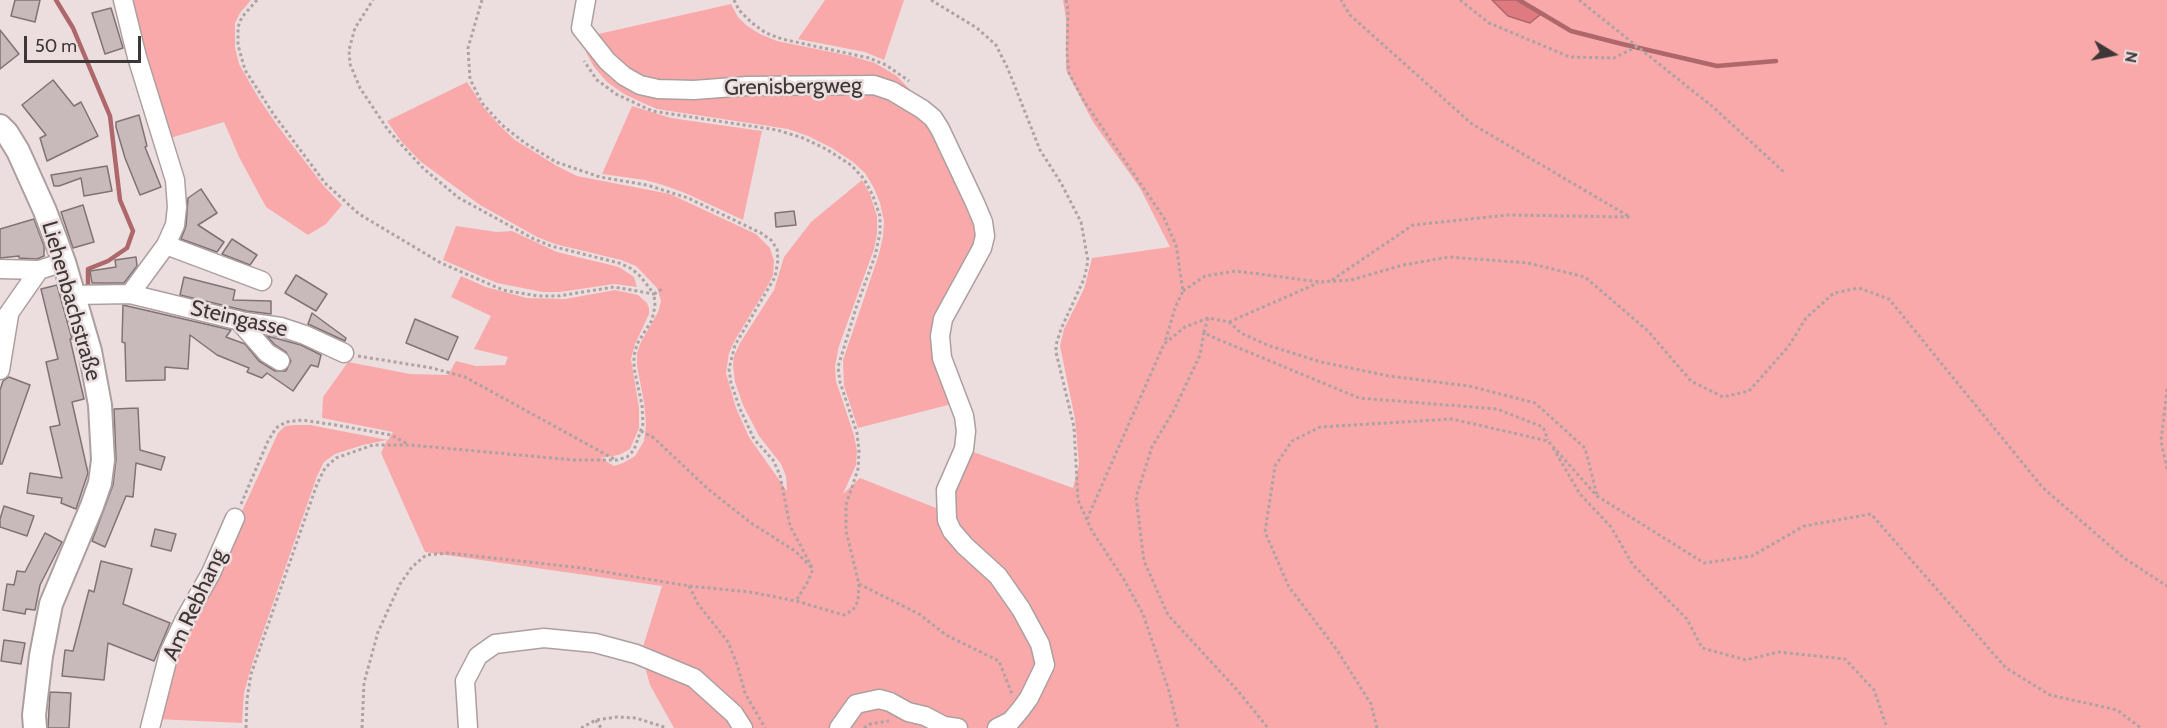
<!DOCTYPE html>
<meta charset="utf-8">
<style>
body{margin:0}
#map{position:relative;width:2167px;height:728px;overflow:hidden;background:#ecdede;font-family:Cabin,sans-serif}
canvas{display:block}
.north{position:absolute;left:2083px;top:24px;width:60px;height:60px;-webkit-text-stroke:4px #ecdede;paint-order:stroke;rotate:100deg;font-size:16px;font-weight:700;line-height:24px;text-align:center;color:#3d3737}
.north::after{content:'';display:block;margin:auto;width:21px;height:27px;background:#3d3737;clip-path:polygon(50% 0,100% 100%,50% 72%,0 100%)}
.scale{position:absolute;left:24px;top:36px;width:117px;height:27px;box-sizing:border-box;border:3px solid #3d3737;border-top:0;padding-left:8px;font-size:18px;line-height:21px;white-space:nowrap;color:#3d3737;-webkit-text-stroke:4px #ecdede;paint-order:stroke}
</style>
<div id="map">
<canvas width="2167" height="728"></canvas>
<div class="north">N</div>
<div class="scale">50 m</div>
</div>
<script>
const ctx = document.querySelector('canvas').getContext('2d');
ctx.lineJoin = 'round';
function fillPath(path, color) {
  ctx.fillStyle = color;
  ctx.fill(path, 'evenodd');
}
function poly(rows) {
  const path = new Path2D();
  for (const r of rows) {
    path.moveTo(r[0], r[1]);
    for (let i = 2; i < r.length; i += 2) path.lineTo(r[i], r[i + 1]);
  }
  return path;
}
function stroke(path, color, width, dash) {
  ctx.strokeStyle = color;
  ctx.lineWidth = width;
  ctx.lineCap = dash ? 'butt' : 'round';
  ctx.setLineDash(dash || []);
  ctx.stroke(path);
}
function write(font, color, halo, rows, align = 'center') {
  ctx.font = font + ' Cabin,sans-serif';
  ctx.lineWidth = 5;
  ctx.setLineDash([]);
  ctx.textBaseline = 'middle';
  ctx.strokeStyle = halo;
  ctx.fillStyle = color;
  for (const [text, x, y, turn = 0] of rows) {
    ctx.save();
    ctx.translate(x, y);
    ctx.rotate((+turn || 0) * Math.PI / 180);
    ctx.textAlign = isNaN(turn) ? turn : align;
    if (halo) ctx.strokeText(text, 0, 0);
    ctx.fillText(text, 0, 0);
    ctx.restore();
  }
}
fillPath(poly([
 [130,0,251,0,240,13,235,23,235,47,239,64,258,97,277,125,323,185,342,205,326,224,308,235,266,207,239,157,224,122,167,139],
 [825,0,904,0,884,60,865,52,798,39],
 [1063,0,1492,0,1508,16,1540,14,1519,0,2167,0,2167,728,674,728,650,685,641,653,662,586,425,552,381,453,387,440,363,445,335,454,324,462,317,476,252,664,244,693,242,723,156,719,168,672,278,433,285,426,294,425,310,425,388,440,393,432,322,418,323,397,348,362,410,374,448,375,456,361,476,366,505,365,508,357,474,349,491,316,451,297,461,276,486,287,527,298,565,299,615,290,638,295,647,303,649,308,649,314,635,344,631,359,639,408,639,428,630,449,619,455,601,458,614,466,623,463,635,456,644,441,646,425,644,402,637,366,637,354,640,344,658,312,661,301,657,288,636,266,621,260,555,244,537,237,480,205,421,162,401,141,387,121,467,82,484,108,501,127,515,140,557,166,577,176,670,194,756,234,770,248,774,261,773,275,767,287,735,340,729,353,726,373,736,408,749,437,787,491,786,476,781,464,759,436,743,405,735,382,733,365,734,356,740,343,774,290,784,257,811,222,862,180,870,194,877,216,877,234,874,249,839,346,835,366,836,381,854,435,857,451,856,465,843,494,860,478,936,508,968,450,1073,488,1079,465,1075,419,1060,346,1064,329,1084,289,1092,258,1170,247,1140,188,1093,122,1066,70,1066,19],
 [731,4,738,17,746,25,760,34,777,41,851,56,875,63,897,76,915,95,886,85,664,84,620,68,594,35],
 [586,46,631,86,874,89,923,116,942,143,980,238,943,312,956,403,858,428,844,386,843,360,879,254,883,236,884,221,880,203,874,188,865,173,853,162,832,148,808,136,788,129,657,109,643,103,624,94,607,82,594,67,586,52],
 [632,106,671,118,762,131,743,220,685,193,663,185,645,180,602,174],
 [456,226,497,232,512,231,557,252,619,267,634,277,637,287,614,284,560,292,543,292,497,283,443,260]
]), '#faa9ab');
const water = poly([
 [1492,0,1519,0,1541,14,1530,23,1508,16,1492,0]
]);
fillPath(water, '#df7b80');
stroke(water, '#ae676a', 1.5);
stroke(poly([
 [56,0,73,28,110,116,120,200,133,231,127,248,108,261,88,269,88,287],
 [1519,0,1571,31,1622,44,1717,66,1776,61]
]), '#ae676a', 4.5);
const building = poly([
 [15,0,40,0,35,22,11,16,15,0],
 [111,8,123,48,105,54,92,13,111,8],
 [0,30,19,54,0,69,0,30],
 [53,80,74,106,81,102,98,136,47,161,40,138,46,135,22,105,53,80],
 [139,115,147,146,145,147,161,187,140,195,125,158,116,127,116,122,139,115],
 [107,166,112,191,84,196,81,178,59,186,54,186,51,175,107,166],
 [201,189,217,213,198,225,224,242,217,252,181,239,186,226,188,198,201,189],
 [83,205,94,242,73,248,61,212,83,205],
 [794,211,796,225,776,227,775,213,794,211],
 [34,219,44,246,44,256,37,259,19,258,19,256,0,258,0,229,34,219],
 [232,239,257,255,250,265,222,254,232,239],
 [136,257,137,266,124,283,92,283,90,271,116,267,115,260,136,257],
 [296,275,327,294,316,311,285,293,296,275],
 [184,277,235,290,233,300,271,301,271,314,247,311,180,295,184,277],
 [57,285,72,339,70,339,84,399,72,402,88,473,76,509,61,503,62,498,27,493,30,473,62,478,50,427,60,425,46,362,58,359,41,289,57,285],
 [123,305,231,330,226,337,245,344,259,361,275,371,286,371,291,361,286,352,274,344,267,336,301,345,321,355,318,367,311,365,293,391,267,373,262,378,247,372,249,368,217,355,190,335,188,369,165,367,165,380,126,381,125,343,122,342,123,305],
 [312,313,346,338,345,341,308,324,312,313],
 [415,319,458,337,448,360,406,343,415,319],
 [9,377,30,385,2,464,0,464,0,390,3,381,9,377],
 [138,408,140,450,165,457,161,470,136,463,133,497,126,496,105,547,92,541,113,485,116,459,114,409,138,408],
 [4,506,34,516,27,536,0,527,0,519,4,506],
 [155,529,176,534,171,551,151,546,155,529],
 [45,533,62,542,40,585,35,610,26,609,25,614,3,610,7,584,14,585,17,571,25,572,45,533],
 [101,561,132,569,123,604,170,623,154,661,108,643,104,680,62,676,65,650,73,651,89,590,94,592,101,561],
 [4,640,25,643,21,664,1,661,4,640],
 [50,692,71,693,69,728,48,728,50,692]
]);
fillPath(building, '#c8baba');
stroke(building, '#807373', 1.5);
const minor = poly([
 [123,0,137,57,175,180,177,207,175,225,166,245,130,294],
 [586,0,581,28,607,61,624,76,640,85,658,89,694,90,747,86,874,85,892,91,922,109,933,118,940,129,975,203,983,222,985,236,982,248,943,319,940,336,942,358,964,416,966,431,964,449,946,490,947,520,952,531,965,546,998,576,1021,609,1040,644,1045,665,1029,698,1021,709,1011,721,997,728],
 [166,245,262,281],
 [0,269,39,270,64,262],
 [74,295,130,294,245,322,281,327,305,335,344,353],
 [238,320,267,353,280,361],
 [0,326,39,270],
 [0,370,9,315],
 [150,728,169,653,184,621,211,573,235,518],
 [468,728,465,681,478,656,495,644,544,638,595,643,636,654,694,678,734,714,743,728],
 [839,728,856,704,879,699,890,702,908,712,925,716,944,726,958,728]
]);
const tertiary = poly([
 [0,126,7,133,18,151,45,211,64,262,90,351,100,405,103,460,100,483,92,506,51,604,41,656,34,715,35,728]
]);
stroke(minor, '#ad9f9f', 21);
stroke(tertiary, '#ad9f9f', 26);
stroke(poly([
 [257,0,242,17,238,27,238,45,245,70,274,115,325,183,359,214,441,263,503,290,538,296,558,296,614,287,654,294,641,277,632,269,619,263,551,246,534,239,459,198,424,169,409,153,388,130,360,88,350,64,349,50,355,28,373,0],
 [482,0,468,48,470,79,482,103,502,125,525,143,556,162,600,177,647,185,688,198,761,233,771,240,777,249,778,260,775,277,735,345,729,369,731,383,740,409,754,439,773,460,780,475,790,526,813,569,807,583,796,601],
 [734,0,739,10,752,23,766,33,782,39,869,58,886,65,909,81],
 [931,0,977,28,996,45,1008,69,1040,150,1061,183,1081,222,1088,261,1084,279,1061,329,1056,345,1056,352,1074,427,1078,500,1092,531,1123,578,1143,614,1169,691,1178,728],
 [1066,0,1068,10,1067,53,1069,73,1084,101,1164,218,1176,245,1183,291,1175,308,1165,342],
 [1460,0,1489,23,1570,57,1614,58,1638,46],
 [1579,0,1713,107,1785,173],
 [1332,280,1413,225,1508,215,1630,217,1472,124,1350,15,1341,0],
 [1183,291,1205,276,1236,271,1320,282,1351,280,1403,265,1449,257,1528,263,1585,277,1648,331,1691,381,1723,397,1749,391,1788,347,1806,318,1834,293,1859,288,1889,299,2043,488,2124,558,2167,586],
 [1208,318,1204,332,1210,336,1359,398,1497,409,1543,427,1548,440],
 [1229,322,1318,283],
 [1204,332,1200,355,1174,410,1152,447,1136,497,1144,561,1168,615,1238,691,1268,728],
 [358,356,432,368,465,377,616,460],
 [2167,389,2161,441,2167,469],
 [641,431,654,438,708,489,751,523,795,551,812,568],
 [1553,448,1580,494,1611,527,1633,565,1687,619,1702,648,1746,660,1778,652,1845,659,1874,690,1887,728],
 [241,504,268,441,276,428,286,422,302,420,336,425,391,435,408,444],
 [1087,519,1164,344,1185,327,1208,318,1229,322,1241,333,1267,345,1321,362,1389,376,1469,386,1535,403,1585,448,1597,495],
 [859,584,919,614,946,635,999,661,1012,694],
 [689,586,698,604,728,642,737,664,745,693,765,728],
 [596,720,601,728],
 [246,728,247,699,251,674,317,484,325,468,336,458,373,445,410,445,574,460,617,460,627,457,634,450,643,424,642,405,634,368,634,356,637,344,652,320,655,306,654,294,662,289],
 [362,728,364,683,378,632,400,584,412,567,426,555,448,553,582,568,689,586,750,592,796,601,844,615,853,610,858,601,859,584,846,531,846,505,858,469,859,451,857,433,840,382,838,367,857,305,875,256,880,233,880,216,873,196,864,179,851,165,826,149,803,138,777,130,652,111,616,94,597,80,584,61],
 [581,728,596,720,617,717,636,718,667,728],
 [864,728,870,724,889,721],
 [1377,728,1371,704,1337,650,1289,587,1265,532,1275,466,1292,441,1320,427,1452,419,1548,441,1597,496,1704,563,1752,556,1804,526,1871,514,2006,668,2050,695,2117,710,2141,728]
]), '#aea2a2', 3, [3, 3]);
stroke(minor, '#fff', 18);
stroke(tertiary, '#fff', 22);
write('22px', '#3d3737', '#ecdede', [
 ["Grenisbergweg",793,87,-1],
 ["Liehenbachstraße",71,301,74],
 ["Steingasse",239,319,13],
 ["Am Rebhang",195,605,-65]
]);
</script>
